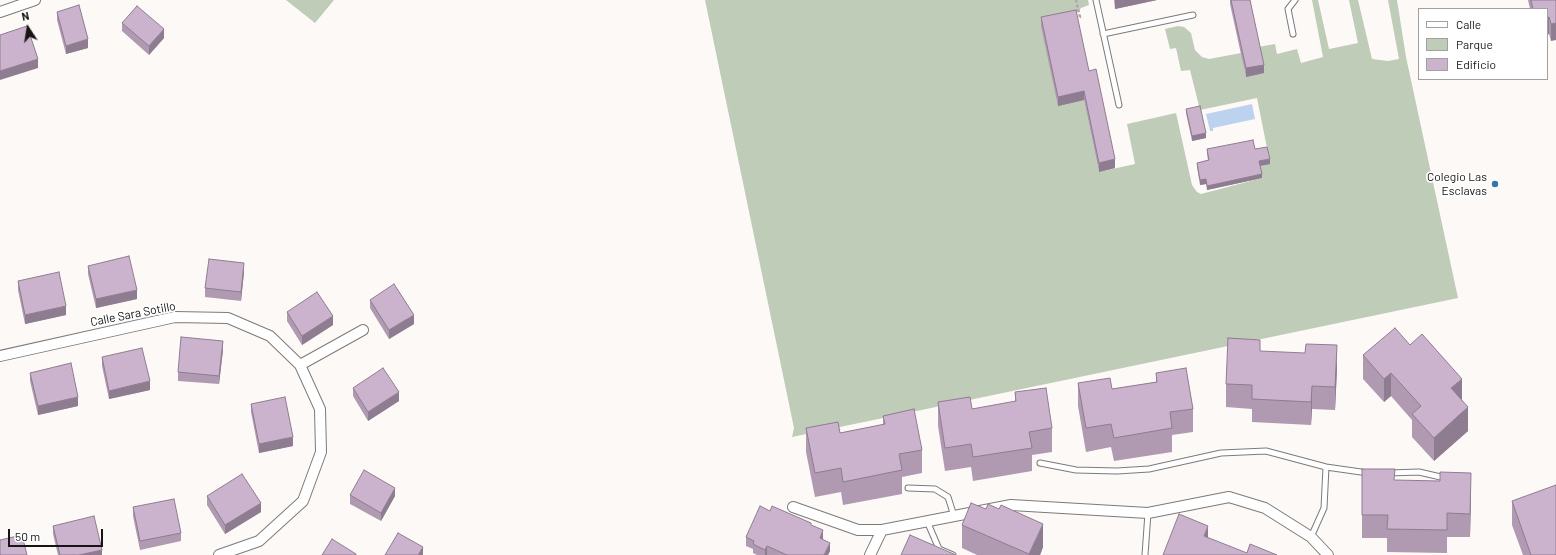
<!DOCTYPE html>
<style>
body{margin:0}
#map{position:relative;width:1556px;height:555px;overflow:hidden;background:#fdf9f7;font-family:Barlow,sans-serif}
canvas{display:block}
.legend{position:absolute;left:1418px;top:8px;width:130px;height:72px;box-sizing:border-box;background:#fff;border:1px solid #a2a1a1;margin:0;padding:5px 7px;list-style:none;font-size:12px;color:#161514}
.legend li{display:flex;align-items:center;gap:8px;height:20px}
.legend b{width:20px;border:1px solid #a2a1a1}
.north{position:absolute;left:8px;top:8px;width:40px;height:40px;-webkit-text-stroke:3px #fff;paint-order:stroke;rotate:348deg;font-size:11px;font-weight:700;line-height:16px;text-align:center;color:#161514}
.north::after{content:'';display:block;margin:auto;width:14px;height:18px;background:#161514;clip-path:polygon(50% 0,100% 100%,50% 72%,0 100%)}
.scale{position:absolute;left:8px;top:529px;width:95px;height:18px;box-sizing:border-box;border:2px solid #161514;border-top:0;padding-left:5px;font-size:12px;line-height:14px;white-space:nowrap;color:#161514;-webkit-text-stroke:3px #fff;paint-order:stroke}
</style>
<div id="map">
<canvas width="1556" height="555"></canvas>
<ul class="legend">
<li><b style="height:5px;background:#fff"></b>Calle</li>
<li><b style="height:11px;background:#beccb8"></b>Parque</li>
<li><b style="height:11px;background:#cbb3ce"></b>Edificio</li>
</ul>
<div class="north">N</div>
<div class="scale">50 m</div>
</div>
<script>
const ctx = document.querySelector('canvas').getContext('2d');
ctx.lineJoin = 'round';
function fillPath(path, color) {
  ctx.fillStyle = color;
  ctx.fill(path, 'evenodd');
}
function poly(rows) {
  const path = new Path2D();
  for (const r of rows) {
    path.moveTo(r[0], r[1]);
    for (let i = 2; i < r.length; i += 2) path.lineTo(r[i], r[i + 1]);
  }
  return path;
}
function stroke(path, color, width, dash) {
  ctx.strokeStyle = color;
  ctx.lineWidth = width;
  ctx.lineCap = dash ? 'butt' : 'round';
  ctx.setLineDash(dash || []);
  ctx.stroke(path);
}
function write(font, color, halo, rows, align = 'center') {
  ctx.font = font + ' Barlow,sans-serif';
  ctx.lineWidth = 3.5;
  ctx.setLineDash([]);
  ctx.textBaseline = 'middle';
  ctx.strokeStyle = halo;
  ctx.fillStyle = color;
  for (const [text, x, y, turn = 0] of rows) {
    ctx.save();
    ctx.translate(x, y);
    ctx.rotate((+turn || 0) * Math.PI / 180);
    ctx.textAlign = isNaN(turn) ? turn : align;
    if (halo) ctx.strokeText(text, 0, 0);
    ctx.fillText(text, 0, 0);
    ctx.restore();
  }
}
fillPath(poly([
 [286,0,334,0,315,23],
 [705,0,1088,0,1089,5,1081,8,1076,14,1058,105,1084,100,1099,172,1135,164,1127,124,1176,113,1192,185,1197,192,1201,194,1262,178,1259,166,1270,163,1257,98,1200,110,1190,70,1181,71,1176,48,1170,49,1165,29,1178,26,1184,27,1191,33,1195,50,1202,57,1209,59,1241,53,1246,77,1258,47,1275,44,1277,54,1297,49,1301,63,1323,57,1312,0,1318,0,1329,49,1358,43,1349,0,1358,0,1372,59,1388,61,1399,59,1388,0,1397,0,1406,57,1458,298,792,437,794,428]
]), '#beccb8');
fillPath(poly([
 [1252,104,1255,119,1213,128,1213,131,1210,131,1206,114]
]), '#bdd2ee');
const service = poly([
 [1096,0,1119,105],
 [1103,34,1193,15],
 [1293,34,1288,9,1295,0],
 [1040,463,1076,470,1117,471,1149,469,1221,453,1266,451,1326,467,1368,473],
 [1388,473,1419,472,1445,478],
 [908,488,935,489,948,497,954,516],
 [927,521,939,549,953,555],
 [1311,537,1324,508,1326,467],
 [1145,555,1148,513]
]);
const minor = poly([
 [0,12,35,0],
 [0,356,175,317,228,318,270,336,300,365,320,409,321,452,303,501,259,541,219,555],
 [300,365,363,330],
 [793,507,858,530,882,530,1011,505,1148,513,1229,497,1265,508,1311,537,1328,555],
 [870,555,882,530]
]);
stroke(service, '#7d7a79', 7);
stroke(minor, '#7d7a79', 12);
stroke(poly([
 [1075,18,1080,17,1076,0]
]), '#adaaa9', 2.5, [3, 2]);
stroke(service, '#fff', 5);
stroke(minor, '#fff', 10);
fillPath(poly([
 [1114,0,1157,0,1115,9],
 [1230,0,1250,0,1264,73,1246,77,1230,4],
 [1528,0,1556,0,1551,41,1549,34,1547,9,1530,9],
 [57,12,88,48,66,54,57,20],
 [1041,17,1089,71,1115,168,1099,172,1084,100,1058,106,1041,26],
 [122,23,164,38,149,55,122,31],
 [1186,109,1206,138,1192,141,1186,113],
 [1207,149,1255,149,1270,164,1260,166,1262,178,1207,190,1206,184,1200,185,1197,167,1197,163,1208,160,1207,154],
 [88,266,137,299,96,308,88,274],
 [244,272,241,301,205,297,205,288],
 [18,281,66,315,25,324,18,290],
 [370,300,414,324,389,339,370,308],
 [287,312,333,325,302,345,287,321],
 [1410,345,1462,400,1468,431,1434,461,1412,437,1412,420,1391,396,1384,402,1363,379,1363,355],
 [223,350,219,384,178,381,178,372],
 [102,357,150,390,109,399,102,366],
 [1337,369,1335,410,1312,409,1311,425,1252,422,1252,409,1226,407,1226,384],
 [30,373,78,406,38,415,30,381],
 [1156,373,1193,409,1193,432,1172,435,1172,452,1114,461,1111,447,1086,452,1078,406,1078,383,1112,389,1156,382],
 [353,388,399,401,368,421,353,396],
 [1015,392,1052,428,1052,452,1032,455,1032,471,973,481,971,467,945,471,938,426,938,402,972,409,1015,402],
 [251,404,293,446,259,453,251,412],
 [883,416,922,450,922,473,902,477,902,494,843,505,841,492,815,497,806,452,806,428,840,433,883,425],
 [1395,480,1471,496,1470,537,1447,537,1447,553,1387,552,1387,538,1362,538,1362,515],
 [350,495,395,496,381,521,350,504],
 [207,496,261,512,225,534,207,505],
 [1512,501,1556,555,1523,555,1512,525],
 [133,507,181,533,181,541,140,550,133,516],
 [986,509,999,509,1043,547,1040,555,977,555,962,548,962,525],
 [770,511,811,525,823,540,830,551,828,555,757,555,753,553,753,549,746,546,746,537],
 [53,526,102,555,58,555,53,534]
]), '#af9ab1');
fillPath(poly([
 [1115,0,1157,0,1115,9],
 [1549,17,1549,34,1547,35,1547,18],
 [1556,23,1556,40,1551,41,1551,24],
 [164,29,164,38,149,55,149,46],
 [88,39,88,48,66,54,66,46],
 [38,59,38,68,0,80,0,71],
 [1264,65,1264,73,1246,77,1246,68],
 [1084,91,1084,100,1058,106,1058,97],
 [1206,133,1206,138,1192,141,1192,136],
 [1115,159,1115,168,1099,172,1099,163],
 [1270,159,1270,164,1259,166,1259,161],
 [1262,174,1262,178,1207,190,1207,186],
 [1206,179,1206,184,1200,185,1200,180],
 [244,263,244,272,241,301,241,292],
 [137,290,137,299,96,308,96,299],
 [66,306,66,315,25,324,25,315],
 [414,315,414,324,389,339,389,330],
 [333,316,333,325,302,345,302,336],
 [223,341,223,350,219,384,219,376],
 [1337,345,1337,369,1335,410,1335,387],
 [1391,373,1391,396,1384,402,1384,379],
 [1462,379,1462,402,1451,388],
 [150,381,150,390,109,399,109,391],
 [1312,386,1312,409,1311,425,1311,402],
 [399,392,399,401,368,421,368,412],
 [78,397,78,406,38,415,38,406],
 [1468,407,1468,431,1434,461,1434,438],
 [293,437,293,446,259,453,259,444],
 [1471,473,1471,496,1470,537,1470,514],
 [395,488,395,496,381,521,381,513],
 [261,503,261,512,225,534,225,525],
 [1043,524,1043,547,1040,555,1029,555],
 [1208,526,1208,549,1204,536],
 [823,530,823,539,820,547,820,538],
 [830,543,830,551,828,555,824,555],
 [767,546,767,555,765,555,765,550],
 [423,547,423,555,418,555],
 [102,550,102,555,79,555]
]), '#8e7d90');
const building = poly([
 [1231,0,1250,0,1264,65,1246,68,1231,0],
 [1531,0,1556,0,1556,23,1551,24,1549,17,1547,18,1547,9,1533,9,1531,0],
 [79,5,88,39,66,46,57,12,79,5],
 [137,6,164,29,149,46,122,23,137,6],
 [1076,10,1089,71,1096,69,1115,159,1099,163,1084,91,1058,97,1041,17,1076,10],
 [27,26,38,59,0,71,0,35,27,26],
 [1200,106,1206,133,1192,136,1186,109,1200,106],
 [1253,140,1255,149,1267,147,1270,159,1259,161,1262,174,1207,186,1206,179,1200,180,1197,163,1209,160,1207,149,1253,140],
 [129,256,137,290,96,299,88,266,129,256],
 [209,259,244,263,241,292,205,288,209,259],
 [59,272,66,306,25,315,18,281,59,272],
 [394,284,414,315,389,330,370,300,394,284],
 [317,292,333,316,302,336,287,312,317,292],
 [1395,328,1410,345,1422,334,1462,379,1451,388,1468,407,1434,438,1412,414,1421,406,1391,373,1384,379,1363,355,1395,328],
 [181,337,223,341,219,376,178,372,181,337],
 [1228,338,1260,340,1260,351,1305,353,1306,344,1337,345,1335,387,1312,386,1311,402,1252,399,1252,385,1226,384,1228,338],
 [142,348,150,381,109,391,102,357,142,348],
 [71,363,78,397,38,406,30,373,71,363],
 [383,368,399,392,368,412,353,388,383,368],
 [1186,368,1193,409,1170,412,1172,428,1114,438,1111,424,1086,428,1078,383,1110,378,1112,389,1157,382,1156,373,1186,368],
 [1046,388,1052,428,1029,432,1032,448,973,457,971,444,945,448,938,402,970,397,972,409,1016,401,1015,392,1046,388],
 [285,397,293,437,259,444,251,404,285,397],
 [914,409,922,450,899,454,902,470,843,482,841,468,815,473,806,428,838,422,840,433,885,424,883,416,914,409],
 [1362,469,1395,469,1394,480,1440,481,1440,472,1471,473,1470,514,1447,513,1447,530,1387,529,1388,515,1362,515,1362,469],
 [364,470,395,488,381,513,350,495,364,470],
 [242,474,261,503,225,525,207,496,242,474],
 [1556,485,1556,555,1531,555,1512,501,1556,485],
 [174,499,181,533,140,541,133,507,174,499],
 [971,503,986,509,988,504,999,509,1001,505,1043,524,1029,554,962,525,971,503],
 [760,506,770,511,772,506,811,523,811,525,823,530,820,538,830,543,824,555,787,555,767,546,765,550,753,544,754,541,746,537,760,506],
 [1179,514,1208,526,1204,536,1247,553,1250,544,1277,555,1163,555,1179,514],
 [94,516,102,550,79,555,60,555,53,526,94,516],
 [398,533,423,547,418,555,385,555,398,533],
 [22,535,27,555,0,555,0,540,22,535],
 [910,535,956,555,901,555,910,535],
 [332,539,356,554,356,555,322,555,332,539]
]);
fillPath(building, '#cbb3ce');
stroke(building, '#8e7d90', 1);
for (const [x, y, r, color] of [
 [1495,184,4,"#3376ac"]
]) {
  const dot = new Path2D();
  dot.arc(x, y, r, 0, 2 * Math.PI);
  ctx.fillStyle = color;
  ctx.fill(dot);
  stroke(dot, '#fff', 1.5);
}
write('12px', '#161514', '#fff', [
 ["Colegio Las",1487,177],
 ["Esclavas",1487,191]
], 'right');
write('12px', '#161514', '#fff', [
 ["Calle Sara Sotillo",133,314,-11]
]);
</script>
